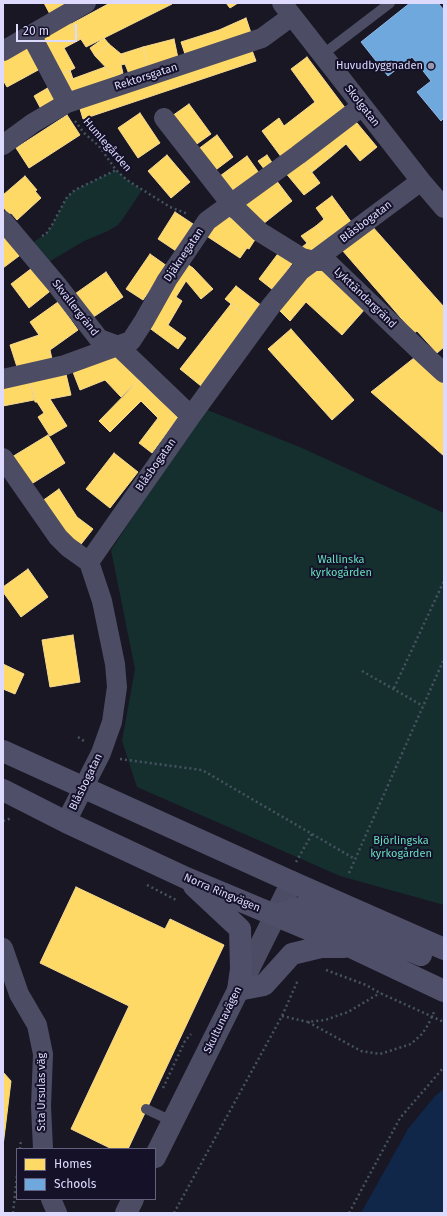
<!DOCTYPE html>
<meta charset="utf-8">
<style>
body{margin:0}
#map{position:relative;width:447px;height:1216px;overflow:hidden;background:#181723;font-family:"Fira Sans",sans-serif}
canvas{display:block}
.frame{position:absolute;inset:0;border:4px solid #dddafe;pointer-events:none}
.legend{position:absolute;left:16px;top:1148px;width:140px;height:52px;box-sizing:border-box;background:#141129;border:1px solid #64617e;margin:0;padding:5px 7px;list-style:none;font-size:12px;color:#dddafe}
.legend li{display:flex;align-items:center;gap:8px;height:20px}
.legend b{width:20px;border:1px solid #64617e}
.scale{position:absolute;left:16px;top:24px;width:61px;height:18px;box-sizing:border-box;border:2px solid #dddafe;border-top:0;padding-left:5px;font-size:12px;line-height:14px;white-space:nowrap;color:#dddafe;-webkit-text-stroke:3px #141129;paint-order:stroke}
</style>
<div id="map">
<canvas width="447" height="1216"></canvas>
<div class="frame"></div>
<ul class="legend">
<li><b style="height:11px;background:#ffd966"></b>Homes</li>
<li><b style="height:11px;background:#6fa8dc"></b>Schools</li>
</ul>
<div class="scale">20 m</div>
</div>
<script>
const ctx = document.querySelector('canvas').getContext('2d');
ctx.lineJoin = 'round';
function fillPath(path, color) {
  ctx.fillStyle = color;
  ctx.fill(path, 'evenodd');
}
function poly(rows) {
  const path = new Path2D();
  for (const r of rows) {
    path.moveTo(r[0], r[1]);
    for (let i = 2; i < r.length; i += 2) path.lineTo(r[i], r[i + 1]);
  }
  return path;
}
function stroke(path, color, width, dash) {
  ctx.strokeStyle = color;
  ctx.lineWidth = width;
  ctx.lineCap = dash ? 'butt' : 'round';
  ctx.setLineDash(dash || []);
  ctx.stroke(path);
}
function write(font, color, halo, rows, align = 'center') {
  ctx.font = font + ' "Fira Sans",sans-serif';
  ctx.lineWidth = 4;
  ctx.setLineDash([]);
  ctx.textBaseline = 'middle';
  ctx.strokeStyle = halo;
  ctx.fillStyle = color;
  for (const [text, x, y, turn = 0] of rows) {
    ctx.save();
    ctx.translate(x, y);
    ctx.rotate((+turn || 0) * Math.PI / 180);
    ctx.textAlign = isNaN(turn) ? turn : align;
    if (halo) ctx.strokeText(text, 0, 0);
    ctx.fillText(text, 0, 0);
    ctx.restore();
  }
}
fillPath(poly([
 [116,170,127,180,142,190,124,217,118,225,108,231,84,241,42,266,30,252,35,241,46,234,52,225,67,197,75,190],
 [205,409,302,448,444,513,444,905,340,876,137,787,122,741,135,669,111,550]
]), '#152f2f');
fillPath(poly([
 [444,1089,444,1213,361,1213,408,1129,435,1096]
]), '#11274a');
const homes = poly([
 [44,3,75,3,51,16,44,3],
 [110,3,172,3,172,4,86,47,71,24,110,3],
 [226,3,238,3,230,8,226,3],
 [246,18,251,33,186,57,181,42,219,30,246,18],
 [70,23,81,39,64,48,75,68,60,76,38,39,70,23],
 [104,38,109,44,95,56,90,48,104,38],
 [174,39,178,58,148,66,143,47,174,39],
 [109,44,121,54,125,64,121,65,123,73,115,77,95,56,109,44],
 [250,45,256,61,83,119,78,102,250,45],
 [27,46,40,69,7,87,3,80,3,59,27,46],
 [143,47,148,66,129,74,121,54,143,47],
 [307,57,346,109,282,158,262,131,279,118,284,126,315,102,291,69,307,57],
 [105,67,115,77,70,95,61,83,105,67],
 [70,70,73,79,64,82,62,75,70,70],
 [51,86,58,99,41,109,34,96,51,86],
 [189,104,211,134,194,146,172,116,189,104],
 [140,113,160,143,138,158,118,128,140,113],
 [67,115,80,135,29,168,16,148,67,115],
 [352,117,377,147,360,161,346,144,332,156,321,142,352,117],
 [217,135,233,157,213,172,197,150,217,135],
 [321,142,332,156,312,172,301,158,321,142],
 [167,155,190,182,171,198,148,171,167,155],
 [267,155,273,164,265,170,258,161,267,155],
 [247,156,259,173,231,193,220,176,247,156],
 [301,158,320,183,304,195,284,171,301,158],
 [25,176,37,190,35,191,41,198,17,220,11,213,9,214,3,207,3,195,25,176],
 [273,176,292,201,258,228,239,203,273,176],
 [332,196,352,223,328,241,316,226,324,219,316,208,332,196],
 [175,212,193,224,176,251,158,239,175,212],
 [224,214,258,235,249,249,247,248,240,258,205,235,212,224,216,227,224,214],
 [371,225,444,307,444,347,437,353,417,331,414,333,342,250,371,225],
 [3,226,23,253,3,268,3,226],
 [316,226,328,241,307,256,301,248,307,243,301,236,316,226],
 [280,251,294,261,273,290,259,279,280,251],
 [150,254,167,266,143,300,126,289,150,254],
 [181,260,193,268,213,289,201,299,186,281,176,297,182,301,168,325,186,338,178,349,144,324,181,260],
 [315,264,365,309,342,335,306,302,290,321,276,307,315,264],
 [36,265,54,288,29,308,11,284,36,265],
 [106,272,123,297,89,320,72,296,106,272],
 [236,286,262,306,251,320,225,299,236,286],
 [58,302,78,330,50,350,52,359,18,370,10,345,39,335,30,322,58,302],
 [231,304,252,321,201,386,180,369,231,304],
 [291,329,354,400,332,420,268,349,291,329],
 [112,350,139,380,121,397,105,380,80,390,71,367,112,350],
 [414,358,444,384,444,456,371,392,414,358],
 [65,370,71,395,50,399,67,426,50,436,38,417,44,413,37,402,35,402,30,378,65,370],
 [30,378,34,400,3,406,3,383,30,378],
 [139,380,178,418,152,453,139,443,158,418,141,401,110,432,99,421,139,380],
 [48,435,65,463,25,488,7,460,48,435],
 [114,453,138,472,110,508,86,489,114,453],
 [59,489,77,517,93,529,78,548,38,504,59,489],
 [28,569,48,597,21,617,3,592,3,587,28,569],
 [73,635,80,682,50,687,42,640,73,635],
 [3,664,24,674,15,694,3,689,3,664],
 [76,887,165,929,170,919,224,945,128,1149,112,1149,71,1129,129,1006,40,963,76,887],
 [3,1072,11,1081,3,1146,3,1072]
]);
fillPath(homes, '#ffd966');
stroke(homes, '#f5d994', 1);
const schools = poly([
 [410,3,438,3,444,10,444,118,441,121,417,92,431,81,412,57,388,76,361,42,410,3]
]);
fillPath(schools, '#6fa8dc');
stroke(schools, '#90b7e6', 1);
stroke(poly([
 [75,121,84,133,99,146,116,170,127,180,170,207,188,214],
 [42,236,46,234,52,225,67,197,75,190,116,170],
 [362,671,423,706],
 [394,688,444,581],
 [78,737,84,741],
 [120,759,202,770,355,859],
 [3,821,12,818],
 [296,862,312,834],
 [349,873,444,659],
 [147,885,178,901],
 [326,970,366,985,380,993,444,1022],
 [282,1016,308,1022,325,1020,348,1012,380,993],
 [308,1022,361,1051,380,1054,411,1044,422,1034,428,1025,435,1010],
 [163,1088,185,1041,191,1034],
 [20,1149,21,1139],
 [13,1213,17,1175],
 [174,1213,282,1016,298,980],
 [349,1213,400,1118,444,1067]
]), '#465360', 2.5, [2, 3]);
stroke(poly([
 [322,55,390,3],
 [146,1109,174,1122]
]), '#4c4c64', 10);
stroke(poly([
 [282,3,421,181,444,208],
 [31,35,67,103],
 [3,51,86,3],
 [164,118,231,204,260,232,302,258,314,261,326,261,418,349,444,373],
 [3,145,33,123,67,103,262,38,292,16],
 [3,221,57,285,99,339,118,346,191,416],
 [3,379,65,365,131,341,144,321,167,280,207,221,298,155,362,106],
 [3,458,58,537,68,547,89,562],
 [66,822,101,753,112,722,117,687,115,664,102,601,89,562,191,416,271,306,300,271,421,181],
 [3,948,19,994,37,1025,43,1054,41,1106,43,1149],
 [51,1199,57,1213]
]), '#4c4c64', 20);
stroke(poly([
 [155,1157,292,882],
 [126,1213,133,1199]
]), '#4c4c64', 22);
stroke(poly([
 [3,751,292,882,444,949],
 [3,790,66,822,186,878,351,947,444,991],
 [194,886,240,929,241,969,238,990,264,985,292,954,321,947,344,947],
 [275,915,303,907,322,914,421,955]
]), '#4f4f6a', 22);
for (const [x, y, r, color] of [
 [431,66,4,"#9896b1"]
]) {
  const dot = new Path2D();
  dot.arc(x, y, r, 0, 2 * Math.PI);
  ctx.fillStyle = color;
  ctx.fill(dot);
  stroke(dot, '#141129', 1.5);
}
write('11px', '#dddafe', '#141129', [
 ["Huvudbyggnaden",423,66]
], 'right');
write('11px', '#dddafe', '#141129', [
 ["Rektorsgatan",146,77,-18],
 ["Skolgatan",362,106,52],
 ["Humlegården",107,145,49],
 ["Blåsbogatan",366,222,-37],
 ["Djäknegatan",184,255,-56],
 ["Lykttändargränd",365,298,44],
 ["Skvallergränd",75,308,52],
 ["Blåsbogatan",156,465,-55],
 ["Blåsbogatan",86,782,-64],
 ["Norra Ringvägen",222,893,23],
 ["Skultunavägen",223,1020,-64],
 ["S:ta Ursulas väg",42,1092,-90]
]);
write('11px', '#65dfbd', '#141129', [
 ["Wallinska",341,560],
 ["kyrkogården",341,573],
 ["Björlingska",401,841],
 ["kyrkogården",401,854]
]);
</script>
